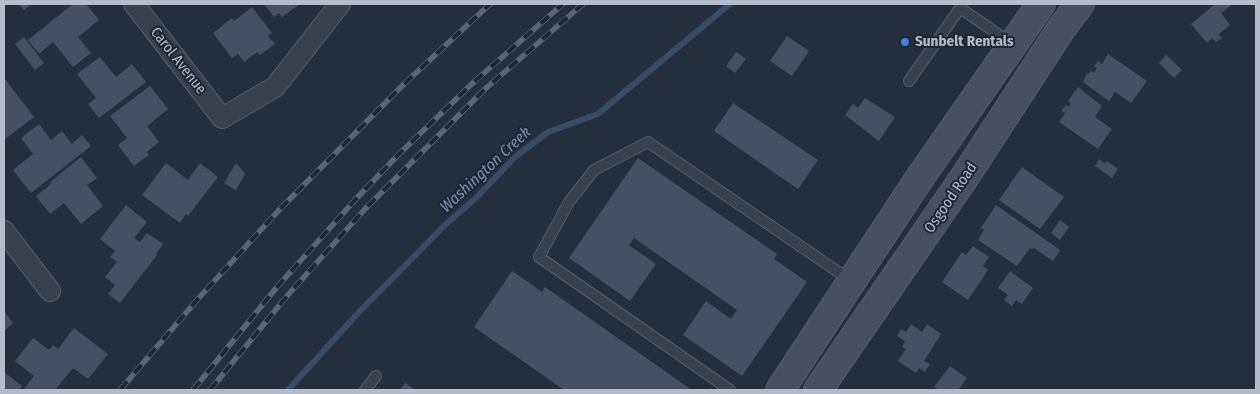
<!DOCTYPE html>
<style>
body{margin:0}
#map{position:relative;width:1260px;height:394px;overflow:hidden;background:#242f3e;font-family:"Fira Sans Condensed",sans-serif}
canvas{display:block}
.frame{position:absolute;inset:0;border:5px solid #b4bcc9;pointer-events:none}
</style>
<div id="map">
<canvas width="1260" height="394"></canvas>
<div class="frame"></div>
</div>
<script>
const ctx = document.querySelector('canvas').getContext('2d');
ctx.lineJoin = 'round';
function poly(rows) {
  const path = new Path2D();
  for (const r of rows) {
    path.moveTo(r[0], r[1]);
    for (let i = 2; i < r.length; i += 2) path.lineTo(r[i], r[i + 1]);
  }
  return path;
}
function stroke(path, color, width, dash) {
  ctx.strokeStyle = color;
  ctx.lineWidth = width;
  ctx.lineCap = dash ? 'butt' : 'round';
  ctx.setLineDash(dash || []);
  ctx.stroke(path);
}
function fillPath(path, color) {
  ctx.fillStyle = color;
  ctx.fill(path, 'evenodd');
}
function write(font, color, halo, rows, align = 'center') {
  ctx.font = font + ' "Fira Sans Condensed",sans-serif';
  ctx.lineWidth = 4;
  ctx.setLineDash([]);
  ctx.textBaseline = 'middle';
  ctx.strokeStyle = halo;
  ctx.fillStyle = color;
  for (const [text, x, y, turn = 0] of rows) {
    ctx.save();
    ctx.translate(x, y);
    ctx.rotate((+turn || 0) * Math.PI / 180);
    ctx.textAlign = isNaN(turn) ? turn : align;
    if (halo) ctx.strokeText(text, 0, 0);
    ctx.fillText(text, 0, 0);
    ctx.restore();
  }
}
stroke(poly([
 [288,390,360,311,446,224,476,198,515,157,548,132,598,114,730,4]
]), '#394c67', 6);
fillPath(poly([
 [18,4,31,4,24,10],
 [73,4,86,4,99,20,78,37,91,53,73,67,53,42,39,54,28,40],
 [264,4,300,4,282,17,279,13,274,17],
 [1213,4,1233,4,1221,13,1230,25,1220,33,1219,35,1222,38,1216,42,1212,38,1207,43,1191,24,1214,5],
 [252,7,272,33,268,36,275,44,260,55,257,52,244,62,238,54,232,58,213,33,232,18,234,21],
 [787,36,809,51,792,76,770,61],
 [24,37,44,63,35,70,15,44],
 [736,52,746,59,735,73,726,66],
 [1108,54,1147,81,1131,103,1115,92,1109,101,1083,82,1087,73,1088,74,1091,71,1094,73,1097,68,1094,66,1098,61,1102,64],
 [1166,55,1182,70,1174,78,1159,63],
 [100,57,116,77,132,64,146,82,99,118,88,104,96,98,77,74],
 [5,79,34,117,4,140,4,80],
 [150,86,168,109,147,126,159,142,147,152,149,155,134,166,118,145,127,138,110,116],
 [1078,87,1102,106,1095,117,1112,129,1098,149,1059,122,1065,113,1061,111,1066,105,1069,107,1071,103,1068,101],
 [865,98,895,117,879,141,845,115,853,104,858,108],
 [733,103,818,160,798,189,714,131],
 [39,124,51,140,62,131,72,144,82,135,91,146,31,193,13,170,33,154,21,138],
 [81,157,97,178,87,185,103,206,81,224,64,203,50,214,36,196,51,184,50,182],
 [638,158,777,254,774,259,807,282,742,376,683,335,706,301,731,319,737,310,634,238,629,245,656,264,630,301,569,258],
 [1099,159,1105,164,1107,161,1118,169,1112,178,1095,166],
 [166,163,188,180,200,163,218,177,188,216,186,214,180,223,142,195],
 [236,163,245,174,236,190,224,183],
 [1022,167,1064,197,1040,229,999,200],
 [126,205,147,222,134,238,140,242,147,233,163,244,156,254,157,255,120,303,108,294,115,285,105,277,117,262,110,257,115,251,100,239],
 [996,205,1060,250,1053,261,1034,248,1032,249,1030,248,1017,266,978,240,984,230,981,228],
 [1060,220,1069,227,1060,240,1051,233],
 [973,246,989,257,983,266,988,270,968,300,942,282,962,252,966,255],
 [512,271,542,292,545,287,689,388,687,390,564,390,474,327],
 [1010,271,1033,288,1022,304,1016,300,1012,306,1004,300,1008,295,998,288],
 [4,311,13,323,4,331],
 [911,324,922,332,927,324,941,334,924,361,930,364,925,372,919,368,916,373,898,361,906,349,902,347,905,341,897,336,901,329,906,332],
 [74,328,108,354,88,379,73,368,55,390,23,390,34,376,15,361,33,338,49,350,53,345,58,349],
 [950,366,967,378,958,390,939,390,934,387],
 [4,372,22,386,19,390,4,390],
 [405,383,416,390,400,390]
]), '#455162');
const service = poly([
 [909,81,960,8,1011,43],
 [365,390,376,376],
 [730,390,539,257,569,202,594,170,648,142,850,280]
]);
const minor = poly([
 [134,4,222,118,275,87,340,4],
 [4,231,50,291]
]);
const secondary = poly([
 [780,390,919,179,1041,4],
 [818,390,966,175,1061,29,1080,4]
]);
stroke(service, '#565f6c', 12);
stroke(minor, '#565f6c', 22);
stroke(secondary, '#565f6c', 30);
stroke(service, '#38414e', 10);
stroke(minor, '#38414e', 20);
stroke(secondary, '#465061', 28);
const rail = poly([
 [120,390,197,300,279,210,404,84,490,4],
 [193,390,277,287,355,200,399,154,476,80,563,4],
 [210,390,287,296,365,209,485,89,583,4]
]);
stroke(rail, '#5a6575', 5.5);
stroke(rail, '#1d2633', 4, [11]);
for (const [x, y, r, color] of [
 [905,42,5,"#3f7fe0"]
]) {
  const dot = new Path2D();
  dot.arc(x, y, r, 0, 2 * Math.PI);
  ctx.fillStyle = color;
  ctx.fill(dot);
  stroke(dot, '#1d2633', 2);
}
write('bold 15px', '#b4bcc9', '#1d2633', [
 ["Sunbelt Rentals",915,42]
], 'left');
write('15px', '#b4bcc9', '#1d2633', [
 ["Carol Avenue",178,61,52],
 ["Osgood Road",951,198,-56]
]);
write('italic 16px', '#7c92b1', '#1d2633', [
 ["Washington Creek",486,170,-43]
]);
</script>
